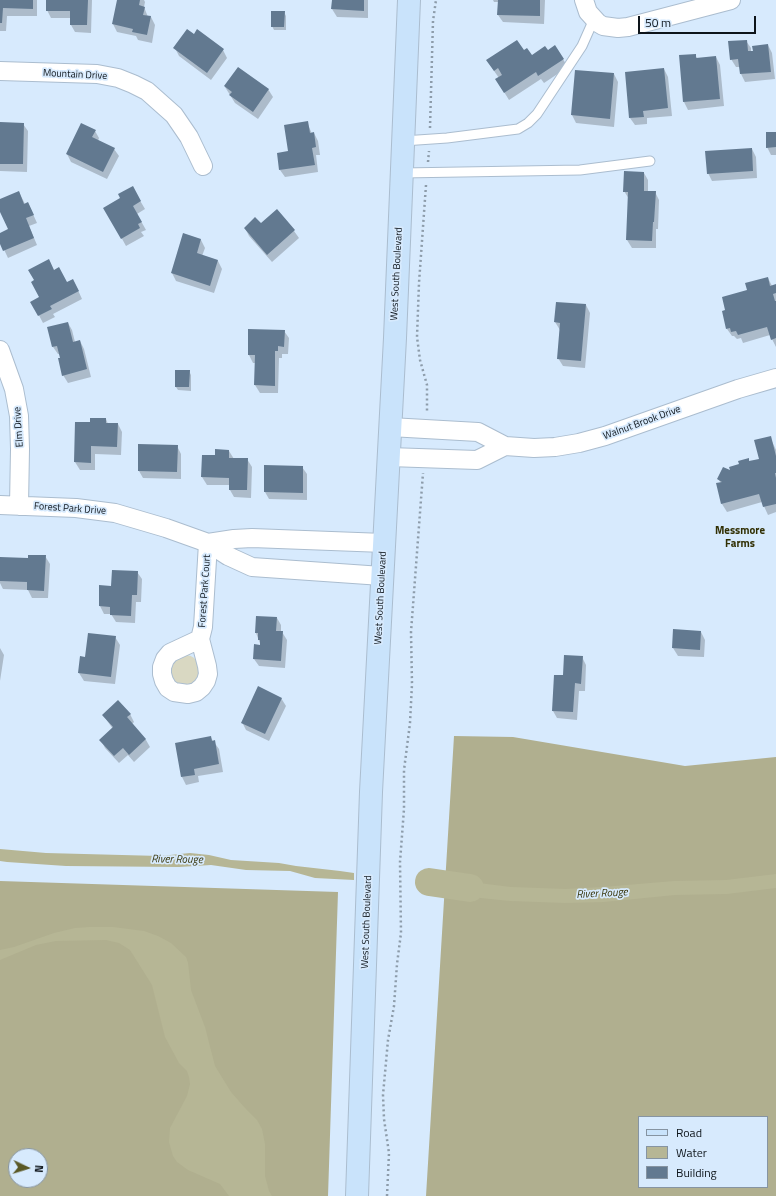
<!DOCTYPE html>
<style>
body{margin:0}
#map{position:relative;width:776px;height:1196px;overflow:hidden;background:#d7eafd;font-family:"Titillium Web",sans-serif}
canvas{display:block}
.legend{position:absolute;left:638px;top:1116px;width:130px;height:72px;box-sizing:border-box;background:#d7eafd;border:1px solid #8694a2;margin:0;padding:5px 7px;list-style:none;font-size:12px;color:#0d141a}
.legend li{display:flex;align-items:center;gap:8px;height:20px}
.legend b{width:20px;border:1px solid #8694a2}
.north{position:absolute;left:8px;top:1148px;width:40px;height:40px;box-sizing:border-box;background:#d7eafd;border:1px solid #8694a2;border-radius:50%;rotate:94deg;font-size:11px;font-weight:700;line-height:16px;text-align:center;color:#0d141a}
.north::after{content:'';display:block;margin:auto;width:14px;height:18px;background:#5a5825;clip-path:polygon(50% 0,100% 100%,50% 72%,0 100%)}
.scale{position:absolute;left:638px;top:16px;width:118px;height:18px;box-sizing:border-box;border:2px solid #0d141a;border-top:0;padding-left:5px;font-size:12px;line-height:14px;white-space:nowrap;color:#0d141a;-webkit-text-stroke:3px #d7eafd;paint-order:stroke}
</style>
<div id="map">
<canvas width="776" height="1196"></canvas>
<ul class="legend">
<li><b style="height:5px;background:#c9e3fb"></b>Road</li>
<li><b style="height:11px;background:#b6b695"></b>Water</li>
<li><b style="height:11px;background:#627990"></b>Building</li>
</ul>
<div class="north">N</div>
<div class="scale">50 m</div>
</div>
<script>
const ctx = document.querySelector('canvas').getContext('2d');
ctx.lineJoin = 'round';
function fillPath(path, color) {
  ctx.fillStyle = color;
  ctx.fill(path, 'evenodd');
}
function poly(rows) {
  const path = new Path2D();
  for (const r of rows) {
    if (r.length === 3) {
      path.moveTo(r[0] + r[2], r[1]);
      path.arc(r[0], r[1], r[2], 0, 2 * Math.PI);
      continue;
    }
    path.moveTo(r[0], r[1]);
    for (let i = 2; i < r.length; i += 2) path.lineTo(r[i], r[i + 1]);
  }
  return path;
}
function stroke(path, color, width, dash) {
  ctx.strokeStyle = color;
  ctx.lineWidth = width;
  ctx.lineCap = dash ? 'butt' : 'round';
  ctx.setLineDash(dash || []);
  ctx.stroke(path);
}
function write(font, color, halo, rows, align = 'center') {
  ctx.font = font + ' "Titillium Web",sans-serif';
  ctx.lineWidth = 3.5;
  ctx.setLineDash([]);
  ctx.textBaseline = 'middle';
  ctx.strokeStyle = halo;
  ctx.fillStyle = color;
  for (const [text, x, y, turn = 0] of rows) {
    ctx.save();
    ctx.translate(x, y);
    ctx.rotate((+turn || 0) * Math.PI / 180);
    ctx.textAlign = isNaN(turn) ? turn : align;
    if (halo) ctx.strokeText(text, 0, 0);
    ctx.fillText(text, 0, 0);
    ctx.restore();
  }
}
fillPath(poly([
 [185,670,15]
]), '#d9d8c2');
fillPath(poly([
 [454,736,513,737,685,766,776,757,776,1196,426,1196],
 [639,1117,767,1117,767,1187,639,1187],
 [0,881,338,892,328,1196,0,1196],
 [16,1156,40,1156,40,1180,16,1180]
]), '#b0af8f');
fillPath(poly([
 [0,849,46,853,160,856,190,853,209,855,231,860,279,863,296,866,340,871,354,873,354,880,315,878,290,871,246,870,211,865,179,867,66,866,7,862,0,861],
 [776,874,776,888,727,894,675,895,604,902,565,903,510,901,441,894,431,887,433,880,438,878,511,887,565,889,603,887,674,881,726,880],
 [90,927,113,927,144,931,158,936,171,943,186,957,188,963,191,990,205,1027,215,1066,231,1092,245,1108,257,1120,262,1129,265,1144,265,1176,269,1191,272,1196,229,1196,220,1184,188,1170,177,1162,173,1156,169,1142,170,1128,187,1096,190,1084,189,1077,187,1071,179,1063,165,1037,152,985,130,950,119,943,106,940,56,941,36,945,0,960,0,950,14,947,54,933,75,928]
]), '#b6b695');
fillPath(poly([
 [0,0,37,0,37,16,7,16,6,31,0,31],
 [47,0,92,0,91,33,75,32,71,25,71,18,51,18,47,10],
 [118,0,144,0,145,2,144,7,148,17,151,17,155,25,152,43,138,40,136,36,117,32,113,24],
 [333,0,368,0,368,18,337,17,332,9],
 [493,0,545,0,544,24,503,22,498,15,499,2,494,2],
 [284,12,286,16,286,30,274,30,272,26],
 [194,35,223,50,227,58,211,80,179,56,175,48],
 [746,41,751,48,751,52,768,45,772,53,775,79,745,82,741,74,740,67,736,67,731,59],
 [555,47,568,67,544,83,541,79,509,100,501,87,499,78,492,68,523,51,532,56,547,51],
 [695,55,698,59,716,57,720,65,724,106,688,110,684,102,680,56],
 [664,69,668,77,672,116,647,118,647,124,635,125,630,118],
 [576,71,614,74,618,82,614,127,576,123,572,115],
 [225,87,268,89,273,97,258,119,235,103],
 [307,122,312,134,314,133,318,141,320,155,316,155,318,172,285,177,280,170],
 [0,123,23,124,28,131,27,172,0,171],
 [95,131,99,138,98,141,114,149,119,156,107,179,71,162,67,154],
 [776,133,776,155,771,155,767,147],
 [752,149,756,157,757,178,712,181,708,173],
 [644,173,648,180,648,192,655,192,659,200,658,229,656,229,656,248,632,248,627,240,629,199,624,191],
 [132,187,145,209,137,214,146,230,141,232,144,236,126,246,105,208,122,199],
 [19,192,25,204,28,203,37,223,29,226,37,245,8,258,0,241,0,234,9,230,0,209,0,200],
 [245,228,294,231,299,238,272,262,249,236],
 [184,234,201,240,205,248,202,256,218,261,222,269,214,293,176,281,172,273],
 [54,271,67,283,77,288,82,299,53,314,55,317,43,323,32,302,40,297],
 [768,278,772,286,776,287,776,347,770,335,743,343,741,338,737,339,734,336,732,336,727,329,749,291],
 [557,303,586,305,590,313,585,368,563,366,558,358,560,330,555,322],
 [68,323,72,330,75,342,80,341,84,349,91,377,68,383,63,375,60,354,58,354,53,347],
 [249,330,284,331,289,338,288,354,282,354,282,358,279,358,278,393,260,393,255,385,256,363,253,363,249,355],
 [189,371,191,375,191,391,178,390,176,387],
 [106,419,108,424,118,424,122,432,121,455,95,454,95,470,80,470,75,462,91,423],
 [770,437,776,450,776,512,768,515,762,502,727,512,722,504,717,484,721,483,718,479,732,472,748,459,750,462,760,460],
 [177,446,181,454,181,479,143,478,139,471],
 [229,451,234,459,247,459,252,467,251,498,234,497,230,490,230,485,207,485,202,477],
 [302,467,307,474,307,500,269,499,265,492],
 [45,556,50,564,48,598,32,598,28,590,3,589,0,583,0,558,29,559],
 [137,572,142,579,141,602,136,602,135,623,116,622,111,614,104,614,100,606,112,587],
 [277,618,281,625,281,632,282,632,287,640,285,668,259,666,254,659,261,646,256,633],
 [701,632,705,640,704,657,678,656,673,648],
 [115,637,120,645,115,684,84,681,79,673,81,657,86,658],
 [0,648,4,655,0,681],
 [582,657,586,665,585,691,579,691,577,720,557,718,553,711,564,676],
 [281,698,286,706,269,741,246,730,242,722],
 [130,714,134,722,132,724,146,740,150,747,134,762,128,755,119,763,105,748,101,740,113,729,103,715],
 [211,738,219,749,223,772,198,776,199,782,186,785,182,777,176,744]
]), '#0003');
stroke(poly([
 [429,882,470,888]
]), '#b6b695', 28);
fillPath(poly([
 [0,0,33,0,33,9,3,8,2,23,0,23],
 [46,0,88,0,87,25,70,25,70,11,46,11],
 [117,0,140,0,139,5,145,7,143,15,151,16,147,35,132,32,133,29,112,24],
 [332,0,364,0,364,11,331,9],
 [498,0,540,0,540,16,497,15],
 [271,11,285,11,284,27,271,27],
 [187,29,194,34,197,29,224,49,207,73,173,48],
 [517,40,524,50,527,48,532,55,545,46,548,50,555,45,564,59,538,76,536,72,504,93,495,79,502,75,498,68,494,71,486,60],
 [747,40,748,51,753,51,752,46,768,44,771,72,740,74,738,59,730,60,728,41],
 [696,54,696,58,716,56,720,99,683,102,679,55],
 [238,67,269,89,253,112,229,95,232,92,224,86],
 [664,68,668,108,643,111,644,117,629,118,625,72],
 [575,70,614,73,610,119,571,115],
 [308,121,310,133,314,132,316,147,312,148,315,165,279,170,277,153,288,151,284,125],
 [0,122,24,123,23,164,0,164],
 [81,123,96,130,92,137,115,148,103,172,66,154],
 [766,132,776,132,776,147,766,148],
 [752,148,753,171,707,174,705,151],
 [624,171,644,172,644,191,656,191,654,222,653,222,652,241,626,240,628,192,623,192],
 [133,186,141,201,133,206,142,222,138,224,140,228,121,239,103,208,120,198,118,194],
 [19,191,24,204,28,202,34,215,26,218,34,238,3,251,0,244,0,233,8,229,0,212,0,199],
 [277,209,295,230,267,255,244,228,255,217,261,223],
 [183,233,201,239,197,253,218,260,210,286,171,273],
 [49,259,54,270,59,267,67,282,73,279,79,291,50,306,52,309,38,316,30,302,39,297,31,282,34,280,28,270],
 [768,277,770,286,776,284,776,293,773,294,775,301,776,301,776,338,771,340,767,327,738,335,736,331,731,332,730,328,726,329,722,311,725,310,722,297,747,290,745,283],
 [556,302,586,304,581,361,557,359,560,323,554,322],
 [68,322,73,342,80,340,87,369,62,376,58,358,60,358,57,346,52,347,47,327],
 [248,329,285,330,284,347,278,346,278,351,275,351,275,386,254,385,255,355,248,355],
 [175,370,190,370,189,387,175,387],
 [90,418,106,418,106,423,118,423,117,447,91,446,91,463,74,462,75,422,90,422],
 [771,436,776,456,776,473,775,473,776,478,776,504,763,507,759,494,721,504,716,483,722,482,717,479,723,467,730,470,729,467,739,464,738,461,749,458,749,461,759,459,754,440],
 [138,444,178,445,177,472,138,471],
 [215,449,229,450,229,458,248,458,247,490,229,490,229,478,201,477,202,455,215,455],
 [264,465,303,466,303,493,264,492],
 [28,555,46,555,44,591,27,590,27,582,0,581,0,557,28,558],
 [112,570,138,571,137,595,132,595,131,616,110,615,110,607,99,606,99,585,111,586],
 [256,616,277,617,276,631,283,631,281,661,253,659,254,644,260,645,260,640,258,640,258,633,255,633],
 [673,629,701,631,700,650,672,648],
 [88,633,116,636,111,677,78,673,80,656,85,657],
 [564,655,583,656,581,684,575,683,573,712,552,711,554,675,563,675],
 [258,686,282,698,265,734,241,723],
 [118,700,131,714,127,717,146,739,129,755,123,748,114,756,99,740,113,727,102,715],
 [211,736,212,741,215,740,219,764,194,769,195,775,181,777,175,743]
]), '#627990');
const lane = poly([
 [403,141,447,138,518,129,528,123,537,114,582,46,594,19],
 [402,173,580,170,650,161]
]);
const street = poly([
 [584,0,588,12,598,23,603,26,618,28,628,27,731,0],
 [0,71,97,74,118,78,133,84,147,91,174,115,189,137,203,166],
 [0,350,14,389,19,416,20,449,19,506],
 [390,427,478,432,505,446,534,448,555,447,579,443,605,436,738,389,776,378],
 [389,457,477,460,505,446],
 [0,505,76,508,115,513,166,528,208,543,203,627,200,639,170,653,165,659,162,667,162,674,164,681,168,688,174,692,188,694,196,692,202,687,206,681,208,674,207,666,200,639],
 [382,576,252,567,228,556,208,543,234,539,252,538,384,543]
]);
const secondary = poly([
 [357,1196,371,792,395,338,409,0]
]);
stroke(lane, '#abbdcf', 11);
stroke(street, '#abbdcf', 20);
stroke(secondary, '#abbdcf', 24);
stroke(poly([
 [430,128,433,21,436,0],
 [428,162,429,151],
 [426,185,419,283,417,337,420,360,427,385,427,412],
 [387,1196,389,1153,384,1119,383,1095,388,1040,394,1006,397,964,401,933,400,862,404,809,404,770,410,723,412,684,411,632,423,473]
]), '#8d9caa', 2.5, [2, 3]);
stroke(lane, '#fff', 9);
stroke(street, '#fff', 18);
stroke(secondary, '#c9e3fb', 22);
write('10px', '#0d141a', '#d7eafd', [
 ["Mountain Drive",75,75,3],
 ["West South Boulevard",397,274,-87],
 ["Walnut Brook Drive",642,423,-20],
 ["Elm Drive",19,427,-94],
 ["Forest Park Drive",70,509,4],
 ["Forest Park Court",205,591,-86],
 ["West South Boulevard",381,598,-87],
 ["West South Boulevard",367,922,-88]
]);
write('bold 11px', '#312f03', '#d7eafd', [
 ["Messmore",740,531],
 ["Farms",740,544]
]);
write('italic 11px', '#39370d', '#d7eafd', [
 ["River Rouge",177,860,1],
 ["River Rouge",602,894,-3]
]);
</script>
